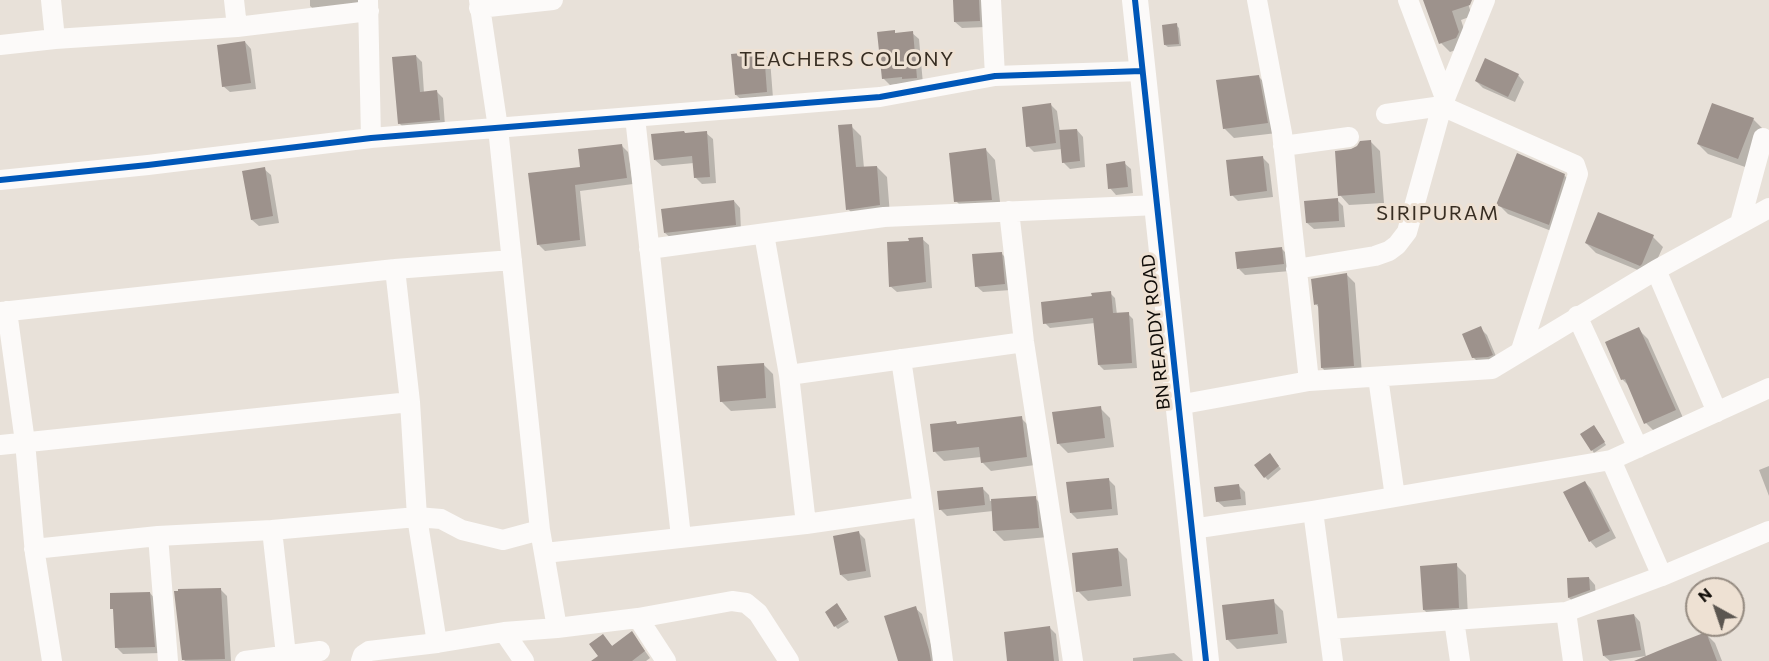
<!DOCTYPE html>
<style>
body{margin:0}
#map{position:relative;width:1769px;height:661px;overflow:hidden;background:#e8e1d9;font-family:Commissioner,sans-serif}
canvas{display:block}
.north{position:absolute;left:1685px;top:577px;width:60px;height:60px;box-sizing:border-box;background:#eee1d3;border:2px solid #958b81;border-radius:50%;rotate:320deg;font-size:16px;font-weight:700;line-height:24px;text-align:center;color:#0f0b07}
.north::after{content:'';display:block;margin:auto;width:21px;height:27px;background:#5b5650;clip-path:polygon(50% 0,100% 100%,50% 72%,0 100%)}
</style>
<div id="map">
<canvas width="1769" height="661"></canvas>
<div class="north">N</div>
</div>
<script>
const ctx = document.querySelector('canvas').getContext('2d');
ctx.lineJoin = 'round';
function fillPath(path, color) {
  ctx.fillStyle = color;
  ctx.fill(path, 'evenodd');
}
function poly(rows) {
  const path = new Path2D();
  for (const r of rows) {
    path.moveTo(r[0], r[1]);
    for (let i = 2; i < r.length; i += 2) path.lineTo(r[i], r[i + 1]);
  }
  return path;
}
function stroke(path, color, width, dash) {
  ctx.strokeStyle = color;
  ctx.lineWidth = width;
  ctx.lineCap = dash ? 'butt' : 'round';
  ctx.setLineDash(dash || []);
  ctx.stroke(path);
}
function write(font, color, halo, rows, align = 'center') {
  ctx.font = font + ' Commissioner,sans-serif';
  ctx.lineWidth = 6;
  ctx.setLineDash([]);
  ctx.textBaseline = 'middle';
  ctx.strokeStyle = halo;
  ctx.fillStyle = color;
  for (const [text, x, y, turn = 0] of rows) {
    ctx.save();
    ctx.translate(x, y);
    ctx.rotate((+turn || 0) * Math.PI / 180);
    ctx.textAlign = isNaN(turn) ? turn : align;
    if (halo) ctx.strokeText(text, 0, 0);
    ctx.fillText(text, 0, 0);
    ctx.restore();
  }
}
fillPath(poly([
 [310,0,366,0,320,15,310,6],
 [954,0,985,0,986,27,962,28,955,22],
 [1425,0,1467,0,1472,16,1461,20,1468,42,1465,47,1450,52,1441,43],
 [1176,25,1179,28,1181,46,1168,47,1165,45],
 [894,32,898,35,912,33,919,39,923,84,908,83,890,85,883,78],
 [245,42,251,49,256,89,230,92,223,86],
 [763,53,770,59,773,98,743,101,736,95],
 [416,56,422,62,424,93,437,92,443,98,445,126,405,129,399,123],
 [1518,75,1524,82,1515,102,1483,88,1476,81],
 [1258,76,1268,86,1277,133,1234,138,1224,128],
 [1051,105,1057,111,1060,132,1077,130,1083,137,1085,167,1070,169,1063,162,1062,149,1034,152,1028,146],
 [1753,119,1763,129,1748,168,1708,154,1698,144],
 [851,126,861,136,864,168,877,167,887,177,890,215,858,219,848,209],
 [706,133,713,139,716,183,702,184,695,177,694,163,662,166,655,160,686,135],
 [1370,141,1380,151,1384,203,1349,205,1340,195,1352,150],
 [621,145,628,152,633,184,580,191,586,246,545,251,538,244,582,168],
 [986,150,995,160,1001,210,966,211,956,201],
 [1262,157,1269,164,1273,197,1238,201,1232,195],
 [1124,163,1131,169,1133,193,1116,195,1110,188],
 [264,169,271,175,279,223,259,226,252,220],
 [1564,175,1574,185,1559,234,1508,214,1498,204],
 [1337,200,1343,206,1345,227,1314,229,1307,223],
 [734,201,740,208,741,231,672,239,665,233],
 [1653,237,1663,247,1650,275,1596,253,1586,243],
 [922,239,929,245,932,288,897,292,890,286,910,242],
 [1282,249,1288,255,1290,271,1245,275,1239,269],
 [1001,253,1008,260,1011,290,983,292,976,286],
 [1346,274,1355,283,1362,374,1331,376,1322,368,1319,308,1316,304],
 [1110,293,1115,298,1117,315,1128,314,1133,319,1137,368,1104,370,1099,365,1095,323,1050,328,1045,323,1093,298],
 [1480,328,1487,335,1498,361,1480,364,1473,357],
 [1638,329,1648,339,1684,420,1656,433,1646,423,1631,388,1623,380,1607,342],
 [763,364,773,374,776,408,731,411,721,401],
 [1100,408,1110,418,1114,447,1068,453,1058,443],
 [1021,418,1030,427,1035,465,991,471,982,462,981,457,944,461,935,452,956,423,959,426],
 [1596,429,1606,445,1594,453,1592,450],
 [1272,458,1281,469,1268,480,1265,477],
 [1769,466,1769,496,1759,470],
 [1108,479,1115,486,1118,515,1077,519,1071,513],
 [1585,482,1591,489,1616,538,1596,548,1590,541],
 [1239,486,1245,492,1246,505,1224,507,1217,501],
 [982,488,989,495,990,501,1035,498,1045,508,1048,537,1004,541,994,531,993,511,947,516,940,509],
 [859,533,865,539,871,577,848,581,841,575],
 [1117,549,1127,559,1131,596,1088,601,1078,591],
 [1456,565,1466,575,1468,617,1434,619,1424,610],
 [1589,578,1595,585,1596,597,1576,604,1569,598,1569,579],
 [221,590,227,596,231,661,185,661,183,659],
 [150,593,156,600,161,653,123,654,116,647,115,611,112,608],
 [1273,601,1283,611,1287,643,1237,649,1227,639],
 [840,608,849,622,838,629,835,626],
 [915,608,922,614,936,661,906,661],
 [1634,615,1640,622,1646,657,1705,633,1715,643,1722,661,1648,661,1646,656,1610,661,1604,656],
 [1050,628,1056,634,1059,661,1009,661],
 [632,633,650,658,646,661,600,661,603,636,613,647],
 [1174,653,1183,661,1133,661,1133,658]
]), '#0003');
fillPath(poly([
 [953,0,979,0,980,21,954,22],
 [1423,0,1472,0,1470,5,1452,11,1459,32,1456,38,1439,44],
 [1177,23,1179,44,1164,45,1162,25],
 [895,30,895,33,913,31,917,78,902,79,902,77,882,79,877,32],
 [245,41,251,83,222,87,217,45],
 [764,51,767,92,735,95,731,54],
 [416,55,420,92,437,90,440,120,398,124,392,57],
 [1485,58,1519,74,1508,97,1475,81],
 [1259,75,1268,123,1223,129,1216,80],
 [1051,103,1056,143,1026,147,1022,107],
 [1712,103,1754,118,1738,159,1697,144],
 [852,124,856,167,877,166,880,205,846,210,838,125],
 [1077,129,1080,161,1062,163,1059,130],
 [684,131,685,133,707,131,710,177,694,178,692,156,654,160,651,134],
 [1371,140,1375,193,1338,196,1335,151,1351,149,1357,146,1360,141],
 [622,144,627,178,575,185,580,240,537,245,528,173,580,167,578,149],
 [986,148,992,200,954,202,949,153],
 [1517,153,1565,174,1549,225,1496,205],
 [1263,156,1267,191,1230,196,1226,160],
 [1125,161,1128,187,1108,189,1106,164],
 [265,167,273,216,251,220,242,171],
 [1338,198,1339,221,1306,223,1304,201],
 [734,200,736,225,664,233,661,209],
 [1598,212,1654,235,1642,264,1640,266,1585,243],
 [923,237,926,282,889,287,887,242,909,241,908,238],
 [1282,247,1284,264,1237,269,1235,252],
 [1002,252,1005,284,975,287,972,254],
 [1347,273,1354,366,1321,368,1318,304,1314,305,1311,279],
 [1111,291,1113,313,1129,312,1132,363,1098,365,1093,318,1043,324,1041,302,1092,296,1091,293],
 [1481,326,1493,355,1488,357,1472,358,1462,334],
 [1639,327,1676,410,1644,424,1625,379,1621,380,1605,342],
 [764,363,766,398,720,402,717,366],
 [1101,406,1105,438,1057,444,1052,412],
 [1022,416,1027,457,981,463,979,447,933,452,930,424,956,421,957,424],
 [1594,425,1605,442,1591,451,1580,434],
 [1270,453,1279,466,1264,478,1254,465],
 [1109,478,1112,509,1070,513,1066,482],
 [1585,481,1610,531,1589,542,1563,492],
 [1239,484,1241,499,1216,502,1214,487],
 [983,487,985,505,939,510,937,491],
 [1036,496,1039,528,993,531,991,499],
 [859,531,866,571,840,575,833,536],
 [1118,548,1122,586,1076,592,1072,553],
 [1457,563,1459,608,1423,610,1420,566],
 [1589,577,1590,590,1568,598,1567,578],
 [221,588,225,659,182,660,174,591,178,591,178,589],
 [150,592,155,647,115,648,113,609,110,609,110,593],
 [1274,599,1278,634,1226,640,1222,605],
 [837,603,847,619,834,627,825,612],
 [916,606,929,650,931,661,898,661,884,616],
 [1634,614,1641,650,1603,656,1597,620],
 [1050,626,1054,661,1007,661,1004,632],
 [632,631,645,651,632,661,591,661,598,656,589,644,603,634,612,646],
 [1706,632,1717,661,1634,661,1665,648]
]), '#9d928c');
stroke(poly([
 [51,0,55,39,237,27,369,11],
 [234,0,237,27],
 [368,0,371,138],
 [479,0,498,128,540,530,557,628],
 [991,0,995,76],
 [1257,0,1282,133,1309,381],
 [1408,0,1445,98],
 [479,8,553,0],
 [0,45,55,39],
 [1386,114,1442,106,1575,165,1578,174,1521,350],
 [635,117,681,537],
 [1283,146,1349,137],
 [0,180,148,165,371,138,880,97,995,76,1142,71],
 [1009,211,1024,342,1073,661],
 [1740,223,1763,138],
 [649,249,884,217,1158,205],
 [395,269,410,402,417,517,437,643],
 [1296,269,1375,256,1389,251,1397,245,1407,232,1442,106,1485,0],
 [1656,270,1717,412],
 [7,311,25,442,35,554,52,661],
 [0,312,395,269,512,260],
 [1577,316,1638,448],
 [789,375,1024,342],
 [1378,377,1395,497],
 [1178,405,1309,381,1492,369,1656,270,1769,208],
 [0,445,410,402],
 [1611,460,1662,576],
 [923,507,943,661],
 [1313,511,1333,661],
 [806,524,923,507,901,359],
 [1192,529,1313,511,1611,460,1769,388],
 [272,530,286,655],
 [158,536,168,661],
 [34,549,158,536,272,530,417,517,441,519,462,530,503,540,540,530],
 [545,553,806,524,789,375,764,234],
 [1566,612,1573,661],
 [638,618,666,661],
 [1454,620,1460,661],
 [1329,629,1566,612,1662,576,1769,531],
 [504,632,524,661],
 [245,661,320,651],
 [361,661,363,655,369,651,437,643,504,632,557,628,638,618,732,601,746,603,758,613,789,661]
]), '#fcfaf9', 20);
stroke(poly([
 [1135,0,1206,661]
]), '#fcfaf9', 26);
stroke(poly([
 [1135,0,1206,661],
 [0,180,148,165,371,138,880,97,995,76,1142,71]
]), '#0057b8', 6);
write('18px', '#0f0b07', '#eee1d3', [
 ["BN READDY ROAD",1156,332,-96]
]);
ctx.letterSpacing = '1.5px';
write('20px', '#382e23', '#eee1d3', [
 ["TEACHERS COLONY",847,59],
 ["SIRIPURAM",1438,213]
]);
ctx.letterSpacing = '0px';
</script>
